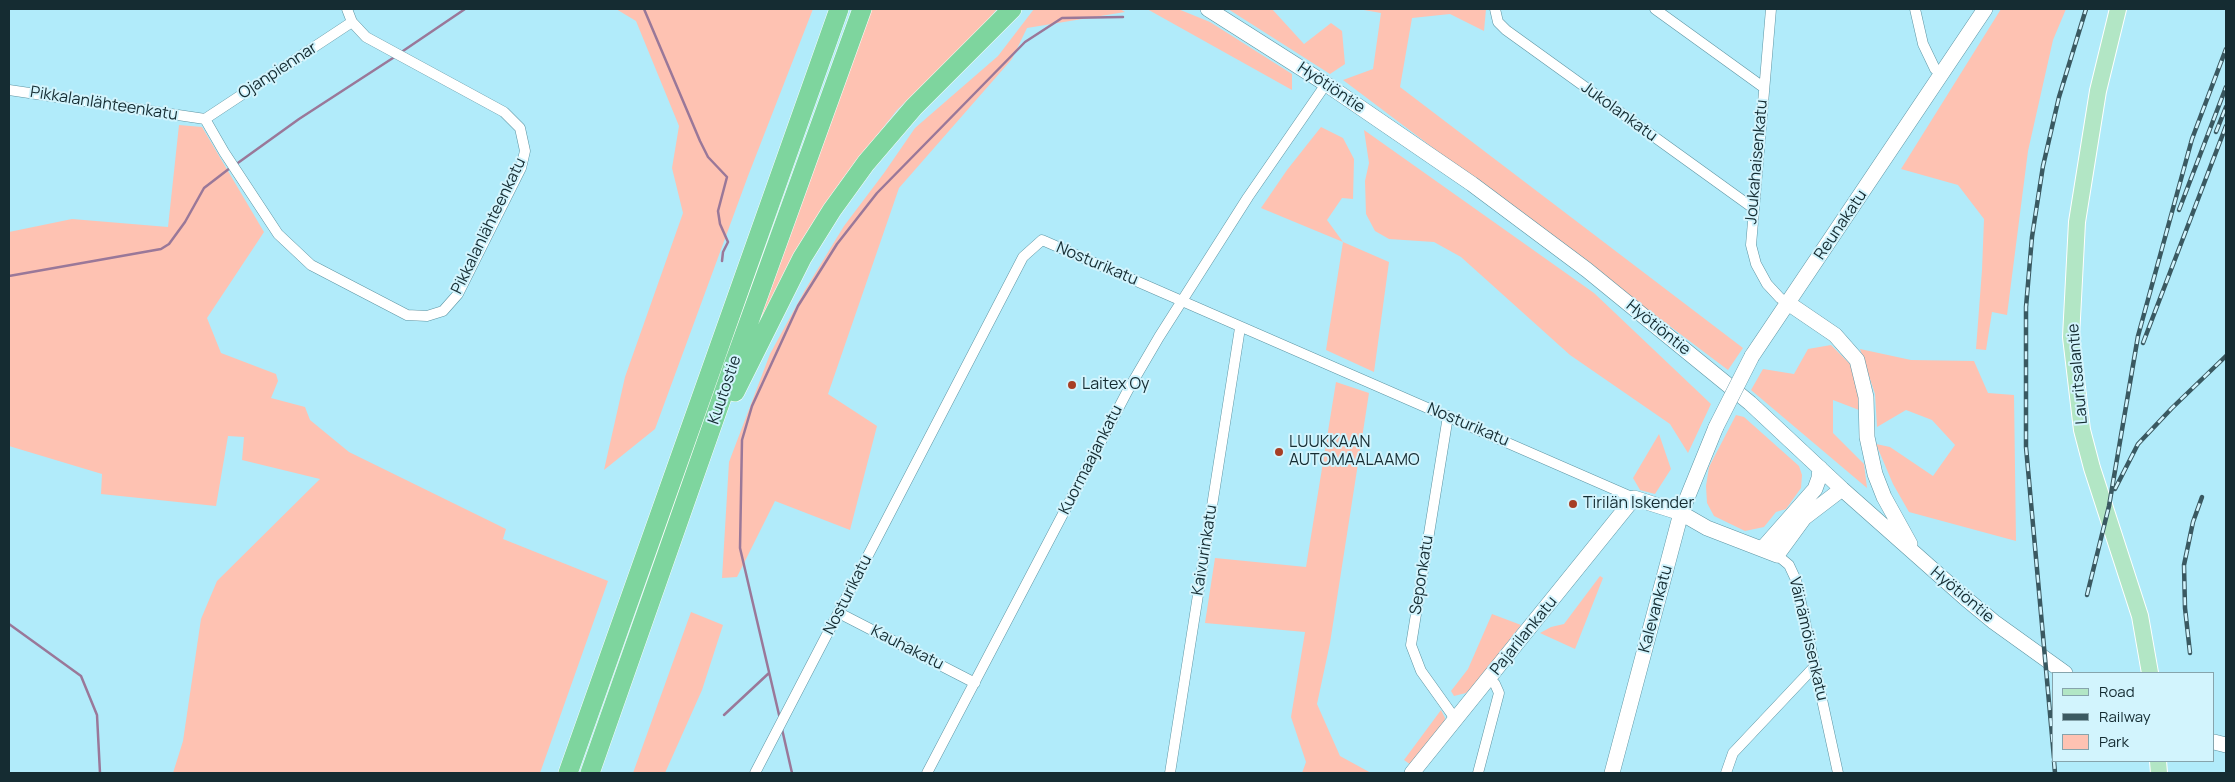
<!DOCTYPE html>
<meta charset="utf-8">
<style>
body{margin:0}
#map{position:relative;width:2235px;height:782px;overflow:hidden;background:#b1ebfa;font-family:Manrope,sans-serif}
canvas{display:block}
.frame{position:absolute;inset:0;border:10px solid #152c32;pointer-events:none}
.legend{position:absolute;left:2052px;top:672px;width:162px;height:90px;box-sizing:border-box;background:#d2f4fd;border:1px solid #86a4ac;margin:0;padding:6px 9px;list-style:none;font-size:15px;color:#152c32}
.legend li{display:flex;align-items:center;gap:10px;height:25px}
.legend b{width:25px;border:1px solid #86a4ac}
</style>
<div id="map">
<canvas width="2235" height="782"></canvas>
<div class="frame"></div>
<ul class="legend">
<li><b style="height:6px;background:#b2e6c5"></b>Road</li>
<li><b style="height:6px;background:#3a5961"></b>Railway</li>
<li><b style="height:14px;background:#fec2b2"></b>Park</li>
</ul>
</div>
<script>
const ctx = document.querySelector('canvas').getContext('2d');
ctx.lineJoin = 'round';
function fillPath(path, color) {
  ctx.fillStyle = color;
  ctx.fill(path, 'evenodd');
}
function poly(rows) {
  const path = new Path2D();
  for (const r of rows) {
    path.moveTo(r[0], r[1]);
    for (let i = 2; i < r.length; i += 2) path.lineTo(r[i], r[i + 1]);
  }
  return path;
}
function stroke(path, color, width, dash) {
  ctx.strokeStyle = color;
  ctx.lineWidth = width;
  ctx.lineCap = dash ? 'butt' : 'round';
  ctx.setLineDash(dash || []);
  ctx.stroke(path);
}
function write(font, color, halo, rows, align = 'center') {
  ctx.font = font + ' Manrope,sans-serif';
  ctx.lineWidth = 4;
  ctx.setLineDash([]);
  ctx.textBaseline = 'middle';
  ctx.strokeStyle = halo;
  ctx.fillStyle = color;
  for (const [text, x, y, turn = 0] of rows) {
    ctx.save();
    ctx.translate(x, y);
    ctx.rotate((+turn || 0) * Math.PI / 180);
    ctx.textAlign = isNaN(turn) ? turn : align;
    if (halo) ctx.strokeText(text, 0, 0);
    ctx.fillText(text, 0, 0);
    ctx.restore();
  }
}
fillPath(poly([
 [616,9,813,9,748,176,655,429,604,470,625,377,683,213,672,168,679,126,636,21],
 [870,9,997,9,983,26,897,110,841,181,805,239,756,328],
 [1034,9,1120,9,1125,12,1027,28,1012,59,899,188,828,394,877,426,850,530,775,501,737,577,722,578,729,462,770,354,805,290,844,226,884,173,915,128,998,56],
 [1147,9,1178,9,1210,22,1292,74,1292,90],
 [1228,9,1272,9,1304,44,1331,23,1342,31,1345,64,1330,74],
 [1358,9,1486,9,1484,31,1450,14,1412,18,1400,87,1743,348,1728,370,1343,80,1373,69,1381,13],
 [2001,9,2066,9,2053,40,2028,151,2007,315,1992,312,1986,350,1976,349,1982,270,1984,219,1958,185,1901,169],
 [179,125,202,127,264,232,207,318,221,353,276,374,278,381,271,398,305,407,310,420,349,452,506,529,503,539,608,581,540,773,173,773,183,741,201,619,217,581,320,479,242,460,244,437,228,436,216,506,101,494,102,474,9,446,9,232,72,219,168,227],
 [1321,127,1343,138,1354,159,1353,199,1342,198,1327,220,1343,242,1389,262,1374,372,1326,350,1343,242,1261,208,1287,170],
 [1364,130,1594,293,1711,404,1688,453,1670,424,1570,355,1461,257,1434,242,1389,239,1375,231,1366,214,1365,181,1369,163],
 [1831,345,1850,364,1859,382,1859,410,1833,400,1833,433,1864,464,1867,488,1751,390,1763,369,1794,374,1808,349],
 [1860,349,1911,360,1974,361,1988,393,2014,395,2016,541,1909,512,1893,484,1876,444,1890,447,1933,476,1955,445,1932,420,1906,410,1877,427,1875,394],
 [1336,382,1369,393,1330,643,1317,704,1340,756,1371,773,1302,773,1306,762,1291,717,1305,632,1205,623,1215,558,1306,567],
 [1736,415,1744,417,1799,466,1802,475,1801,488,1786,509,1776,512,1764,527,1745,531,1714,516,1707,503,1706,486,1709,467],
 [1659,434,1671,469,1655,494,1640,490,1633,478],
 [1600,576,1603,578,1575,649,1540,633,1551,627,1564,624],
 [691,612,723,625,702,690,665,773,633,773],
 [1492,614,1521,625,1475,684,1466,693,1454,696,1451,691,1468,669],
 [1441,710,1445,718,1443,726,1411,765,1404,760]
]), '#fec2b2');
stroke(poly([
 [644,9,700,141,708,157,727,177,718,211,720,224,728,242,723,252,722,261],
 [400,53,465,9],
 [235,165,299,119,396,56],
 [9,276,161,249,169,244,185,222,204,188,230,168],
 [9,624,81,676,97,715,100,773],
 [724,715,769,673],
 [780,719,740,548,742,440,752,406,798,306,837,244,877,193,1025,42,1062,18,1123,17],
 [782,729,792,773]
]), '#9a7899', 2.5);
const street = poly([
 [1495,9,1498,22,1506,30,1753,208],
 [1655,9,1763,87],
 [1771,9,1751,245,1756,264,1767,284,1780,298,1788,303],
 [1915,9,1923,44,1935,69,1942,74],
 [9,90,205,119],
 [205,119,224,152,278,234,311,265,407,315,427,316,443,311,458,294,521,168,525,151,520,128,504,112,366,37,352,22,347,9],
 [205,119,352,22],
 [1448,416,1411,645,1421,671,1451,713,1455,722],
 [1777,555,1789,565,1796,580,1838,773],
 [839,613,975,683],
 [755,773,1023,257,1042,240,1634,498],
 [927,773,1128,390,1159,337,1248,197,1326,84],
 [1170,773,1240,328],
 [1478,773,1499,693,1495,684,1490,679],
 [1726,773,1733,753,1815,666]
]);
const secondary = poly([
 [1208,9,1326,84,1472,184,1587,270,1750,403,1842,489,1965,598,1994,622,2065,673],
 [1788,303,1835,335,1857,360,1866,397,1867,437,1875,474,1884,497,1910,544],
 [1752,356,1985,9],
 [1762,549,1815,489,1819,478,1820,468],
 [2214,742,2226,745],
 [1412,773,1634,498,1681,513,1707,528,1777,555,1804,518,1842,489],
 [1612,773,1681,513,1716,427]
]);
const primary = poly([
 [2118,9,2098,91,2077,222,2071,337,2082,430,2092,468,2140,616,2150,673],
 [2158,761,2159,773]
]);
const highway = poly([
 [735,392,802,258,832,210,866,163,914,107,1012,9],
 [568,773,839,9],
 [590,773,733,366,862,9]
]);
stroke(street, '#5e95a3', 11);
stroke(secondary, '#5e95a3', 16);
stroke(primary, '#fff', 18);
stroke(highway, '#fff', 20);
stroke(street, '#fff', 10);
stroke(secondary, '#fff', 15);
stroke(primary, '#b2e6c5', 16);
stroke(highway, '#7ed59e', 19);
const rail = poly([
 [2216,132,2226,107],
 [2179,210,2226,87],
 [2143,343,2226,126],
 [2115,489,2138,444,2172,408,2226,356],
 [2087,595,2109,506,2138,336,2192,139,2226,49],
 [2190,653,2185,608,2184,565,2193,522,2202,497],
 [2054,758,2026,447,2026,307,2032,237,2043,166,2059,97,2086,9],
 [2054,761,2055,773]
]);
stroke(rail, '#3a5961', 4.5);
stroke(rail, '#d2f4fd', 2.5, [8]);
const secondaryBridge = poly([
 [1716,427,1752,356]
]);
stroke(secondaryBridge, '#5e95a3', 16, []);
stroke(secondaryBridge, '#fff', 15);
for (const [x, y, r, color] of [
 [1072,385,5,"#a73e24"],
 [1279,452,5,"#a73e24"],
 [1573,504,5,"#a73e24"]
]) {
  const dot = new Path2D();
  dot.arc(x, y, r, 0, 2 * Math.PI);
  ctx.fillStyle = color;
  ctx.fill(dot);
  stroke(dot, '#d2f4fd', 2);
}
write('16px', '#152c32', '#d2f4fd', [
 ["Ojanpiennar",278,71,-33],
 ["Hyötiöntie",1331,88,34],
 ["Pikkalanlähteenkatu",104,104,9],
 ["Jukolankatu",1619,112,36],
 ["Joukahaisenkatu",1757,162,-85],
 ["Reunakatu",1841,225,-56],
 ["Pikkalanlähteenkatu",489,226,-64],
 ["Nosturikatu",1097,264,23],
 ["Hyötiöntie",1658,328,39],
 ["Lauritsalantie",2078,374,-95],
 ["Kuutostie",725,390,-71],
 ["Nosturikatu",1468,425,23],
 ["Kuormaajankatu",1091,460,-63],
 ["Kaivurinkatu",1205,550,-81],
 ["Seponkatu",1422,575,-81],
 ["Nosturikatu",848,595,-63],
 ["Hyötiöntie",1962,595,40],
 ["Kalevankatu",1656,609,-75],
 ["Pajarilankatu",1524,636,-51],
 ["Väinämöisenkatu",1808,639,77],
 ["Kauhakatu",907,648,27]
]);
write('16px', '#152c32', '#d2f4fd', [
 ["Laitex Oy",1082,385],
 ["LUUKKAAN",1289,443],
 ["AUTOMAALAAMO",1289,461],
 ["Tirilän Iskender",1583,504]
], 'left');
</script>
